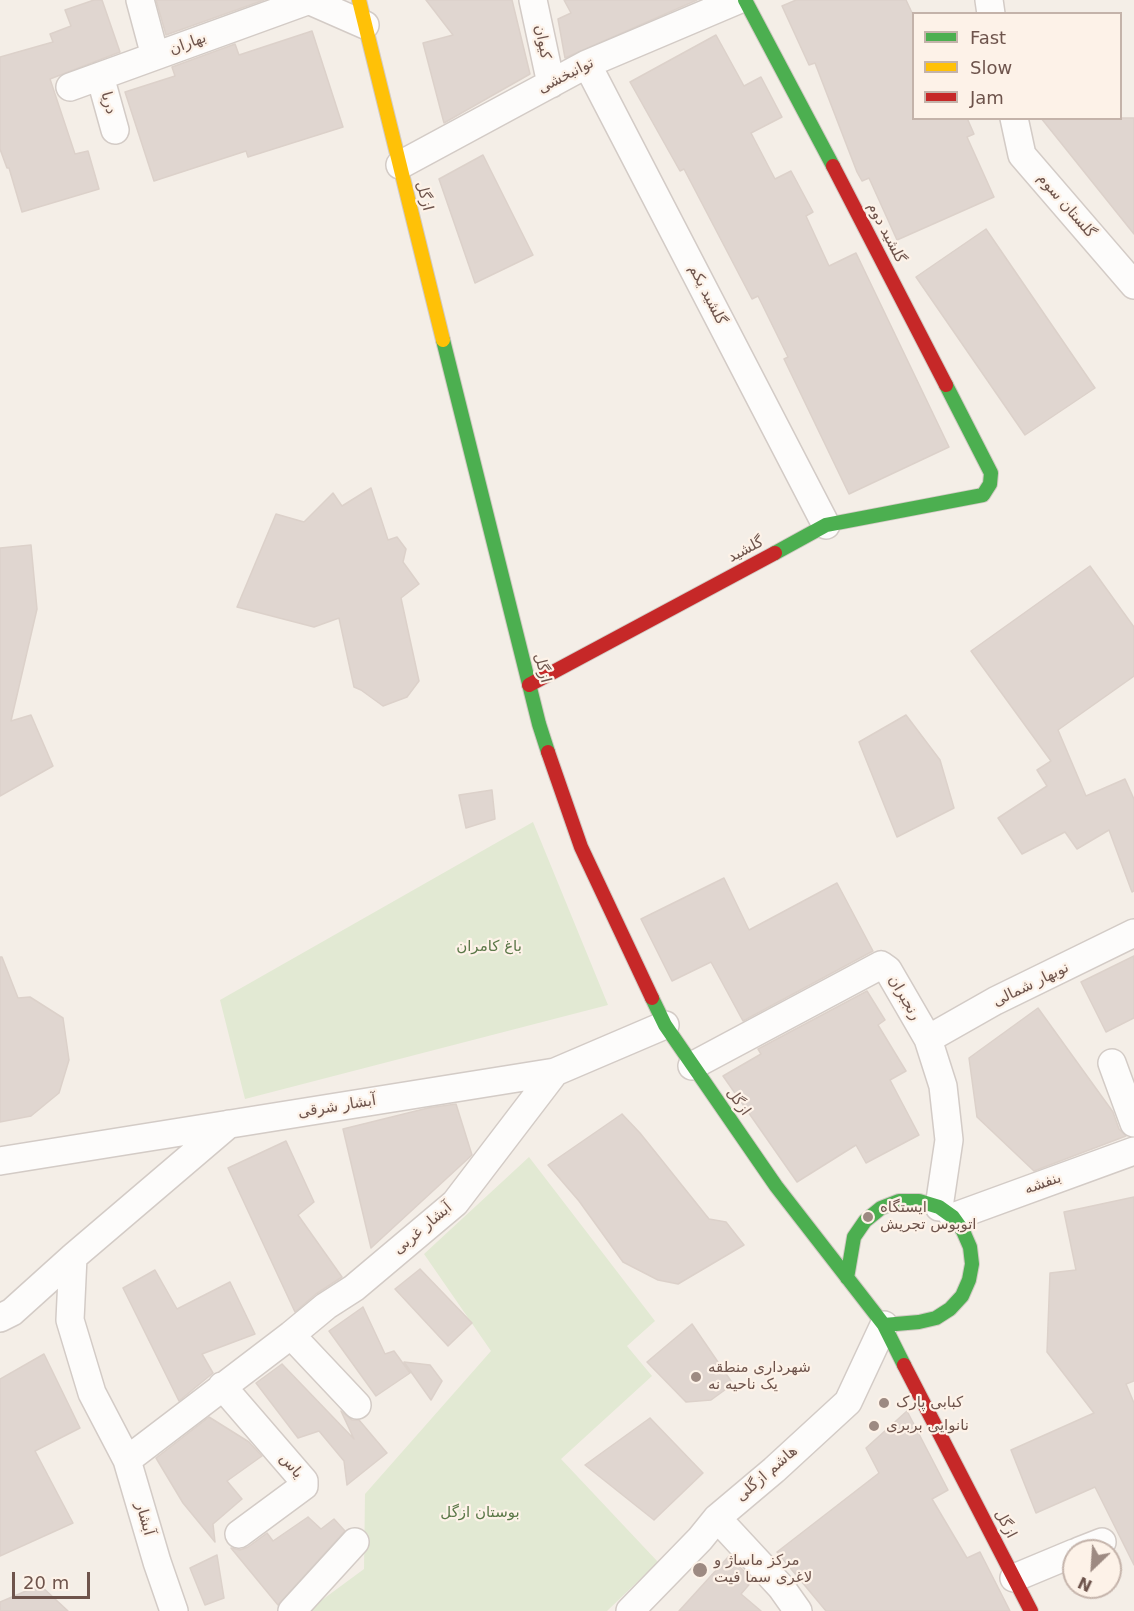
<!DOCTYPE html>
<meta charset="utf-8">
<style>
body{margin:0}
#map{position:relative;width:1134px;height:1611px;overflow:hidden;background:#f4eee7;font-family:"DejaVu Sans",sans-serif}
canvas{display:block}
.legend{position:absolute;left:912px;top:12px;width:210px;height:108px;box-sizing:border-box;background:#fdf2e8;border:2px solid #c4b3aa;margin:0;padding:8px 10px;list-style:none;font-size:18px;color:#6e544c}
.legend li{display:flex;align-items:center;gap:12px;height:30px}
.legend b{width:30px;border:2px solid #c4b3aa}
.north{position:absolute;left:1062px;top:1539px;width:60px;height:60px;box-sizing:border-box;background:#fdf2e8;border:2px solid #c4b3aa;border-radius:50%;rotate:205deg;font-size:16px;font-weight:700;line-height:24px;text-align:center;color:#6e544c}
.north::after{content:'';display:block;margin:auto;width:21px;height:27px;background:#9d8a82;clip-path:polygon(50% 0,100% 100%,50% 72%,0 100%)}
.scale{position:absolute;left:12px;top:1572px;width:78px;height:27px;box-sizing:border-box;border:3px solid #6e544c;border-top:0;padding-left:8px;font-size:18px;line-height:21px;white-space:nowrap;color:#6e544c;-webkit-text-stroke:4px #fdf2e8;paint-order:stroke}
</style>
<div id="map">
<canvas width="1134" height="1611"></canvas>
<ul class="legend">
<li><b style="height:8px;background:#4caf50"></b>Fast</li>
<li><b style="height:8px;background:#ffc107"></b>Slow</li>
<li><b style="height:8px;background:#c62828"></b>Jam</li>
</ul>
<div class="north">N</div>
<div class="scale">20 m</div>
</div>
<script>
const ctx = document.querySelector('canvas').getContext('2d');
ctx.lineJoin = 'round';
function fillPath(path, color) {
  ctx.fillStyle = color;
  ctx.fill(path, 'evenodd');
}
function poly(rows) {
  const path = new Path2D();
  for (const r of rows) {
    path.moveTo(r[0], r[1]);
    for (let i = 2; i < r.length; i += 2) path.lineTo(r[i], r[i + 1]);
  }
  return path;
}
function stroke(path, color, width, dash) {
  ctx.strokeStyle = color;
  ctx.lineWidth = width;
  ctx.lineCap = dash ? 'butt' : 'round';
  ctx.setLineDash(dash || []);
  ctx.stroke(path);
}
function write(font, color, halo, rows, align = 'center') {
  ctx.font = font + ' "DejaVu Sans",Cairo,sans-serif';
  ctx.lineWidth = 4.5;
  ctx.setLineDash([]);
  ctx.textBaseline = 'middle';
  ctx.strokeStyle = halo;
  ctx.fillStyle = color;
  for (const [text, x, y, turn = 0] of rows) {
    ctx.save();
    ctx.translate(x, y);
    ctx.rotate((+turn || 0) * Math.PI / 180);
    ctx.textAlign = isNaN(turn) ? turn : align;
    if (halo) ctx.strokeText(text, 0, 0);
    ctx.fillText(text, 0, 0);
    ctx.restore();
  }
}
fillPath(poly([
 [533,822,608,1005,245,1099,220,1000],
 [529,1157,655,1321,627,1346,652,1376,561,1459,658,1562,607,1611,307,1611,364,1569,365,1494,491,1351,424,1254]
]), '#e2e9d3');
const building = poly([
 [94,0,102,0,120,52,50,79,75,154,88,151,99,189,22,212,9,168,7,168,0,149,0,57,53,42,50,34,71,26,65,10,94,0],
 [156,0,264,0,166,35,156,0],
 [426,0,512,0,530,74,444,123,423,43,453,35,426,0],
 [564,0,697,0,565,58,558,19,571,13,564,0],
 [796,0,906,0,914,17,914,118,967,118,974,134,967,137,994,197,897,240,869,178,862,181,857,172,815,63,809,65,782,6,796,0],
 [312,31,343,127,248,157,246,151,154,181,125,92,175,76,172,67,235,44,239,55,312,31],
 [716,35,744,86,761,77,782,117,751,133,775,179,791,171,813,212,806,216,829,266,856,253,949,447,849,494,784,359,788,357,758,296,752,299,684,169,680,171,630,82,716,35],
 [1041,118,1134,118,1134,234,1041,118],
 [483,155,533,255,475,283,439,179,483,155],
 [986,229,1095,388,1025,435,916,277,986,229],
 [371,488,388,540,397,537,406,549,403,562,419,584,401,598,419,681,407,697,383,706,361,690,354,687,339,618,314,627,237,607,276,514,304,522,333,493,342,506,371,488],
 [31,545,37,609,11,721,31,715,53,766,0,796,0,548,31,545],
 [1090,566,1134,627,1134,676,1058,730,1086,796,1125,779,1134,799,1134,891,1132,892,1109,830,1077,849,1065,832,1022,854,998,818,1047,786,1037,770,1051,761,971,651,1090,566],
 [906,715,940,760,954,808,897,837,859,742,906,715],
 [492,790,495,819,466,828,459,795,492,790],
 [724,878,749,930,837,883,873,951,743,1021,711,962,672,981,641,919,724,878],
 [1134,956,1134,1018,1106,1032,1081,982,1134,956],
 [0,957,2,957,18,998,30,997,63,1018,69,1060,59,1093,31,1116,0,1122,0,957],
 [867,991,885,1020,878,1025,906,1071,890,1080,919,1135,866,1163,856,1145,797,1182,723,1076,761,1054,758,1049,867,991],
 [1038,1008,1113,1112,1119,1129,1126,1136,1034,1171,977,1117,969,1058,1038,1008],
 [456,1104,472,1155,371,1248,343,1129,428,1108,456,1104],
 [622,1114,640,1133,709,1219,726,1222,744,1245,678,1284,658,1280,623,1262,579,1201,548,1165,622,1114],
 [286,1141,314,1202,298,1215,342,1277,316,1294,295,1312,228,1168,286,1141],
 [1134,1197,1134,1381,1126,1384,1134,1403,1134,1565,1095,1487,1036,1513,1011,1450,1094,1413,1047,1352,1050,1273,1076,1270,1064,1212,1134,1197],
 [420,1269,472,1323,448,1346,395,1289,420,1269],
 [155,1270,177,1309,230,1282,255,1334,202,1354,213,1373,179,1401,123,1288,155,1270],
 [363,1307,385,1354,394,1351,410,1373,376,1396,329,1331,363,1307],
 [692,1324,733,1384,711,1400,686,1402,647,1362,692,1324],
 [44,1354,80,1428,35,1451,73,1523,0,1556,0,1379,44,1354],
 [404,1362,430,1365,442,1381,431,1400,404,1362],
 [282,1364,354,1439,341,1411,352,1420,359,1420,387,1453,347,1485,344,1461,319,1431,298,1438,256,1383,282,1364],
 [907,1411,948,1490,932,1499,967,1558,980,1552,1010,1611,826,1611,777,1552,879,1473,866,1448,907,1411],
 [209,1417,249,1442,262,1456,227,1481,242,1499,213,1524,215,1542,183,1503,156,1458,209,1417],
 [650,1418,703,1473,654,1520,585,1465,650,1418],
 [308,1517,321,1529,334,1519,345,1531,278,1605,231,1548,240,1550,248,1547,267,1533,273,1541,308,1517],
 [217,1555,224,1598,205,1605,190,1568,217,1555],
 [729,1556,753,1580,741,1594,761,1611,679,1611,729,1556],
 [40,1585,68,1611,0,1611,0,1602,40,1585]
]);
fillPath(building, '#e0d6d0');
stroke(building, '#dcd1ca', 1.5);
const street = poly([
 [140,0,155,56],
 [308,0,365,25],
 [533,0,551,84],
 [989,0,991,14],
 [587,64,826,525],
 [100,76,115,130],
 [70,87,307,1],
 [1014,118,1022,155,1134,285],
 [400,165,587,64,738,0],
 [928,1039,995,1001,1134,933],
 [1112,1063,1134,1123],
 [692,1066,881,965,888,970,928,1039,943,1086,949,1140,939,1207],
 [0,1161,555,1072,665,1025],
 [953,1217,1134,1151],
 [0,1318,12,1312,73,1257],
 [291,1335,357,1405],
 [222,1386,304,1481,304,1486,239,1534],
 [127,1460,291,1335,326,1306,354,1288,455,1203,555,1072],
 [717,1518,781,1587,798,1611],
 [1079,1551,1102,1542],
 [1014,1578,1074,1553],
 [174,1611,157,1562,127,1460,92,1393,70,1320,73,1257,229,1124],
 [292,1611,355,1542],
 [630,1611,700,1539,717,1518,774,1470,848,1402,884,1325]
]);
const fast = poly([
 [745,0,833,166],
 [443,340,539,724,548,752],
 [775,553,826,525,983,495,990,484,991,473,946,385],
 [652,998,665,1025,776,1186,884,1325,904,1365],
 [847,1278,854,1237,865,1221,881,1208,899,1201,919,1201,939,1207,953,1217,963,1231,970,1247,972,1264,969,1280,962,1296,950,1309,936,1318,919,1322,884,1325]
]);
const slow = poly([
 [359,0,443,340]
]);
const jam = poly([
 [833,166,946,385],
 [529,685,775,553],
 [548,752,581,847,652,998],
 [904,1365,1031,1611]
]);
stroke(street, '#d3cbc6', 30);
stroke(fast, '#d2cac4', 16);
stroke(slow, '#d2cac4', 16);
stroke(jam, '#d2cac4', 16);
stroke(street, '#fdfcfb', 27);
stroke(fast, '#4caf50', 14);
stroke(slow, '#ffc107', 14);
stroke(jam, '#c62828', 14);
for (const [x, y, r, color] of [
 [868,1217,6,"#9d8a82"],
 [696,1377,6,"#9d8a82"],
 [884,1403,6,"#9d8a82"],
 [874,1426,6,"#9d8a82"],
 [700,1570,8,"#9d8a82"]
]) {
  const dot = new Path2D();
  dot.arc(x, y, r, 0, 2 * Math.PI);
  ctx.fillStyle = color;
  ctx.fill(dot);
  stroke(dot, '#fdf2e8', 2);
}
write('15px', '#6e544c', '#fdf2e8', [
 ["کیوان",542,42,79],
 ["بهاران",188,44,-20],
 ["توانبخشی",566,76,-27],
 ["دریا",108,103,74],
 ["ازگل",424,196,76],
 ["گلستان سوم",1066,206,49],
 ["گلشيد دوم",886,233,63],
 ["گلشيد يكم",707,295,63],
 ["گلشید",746,550,-28],
 ["ازگل",542,668,76],
 ["نوبهار شمالی",1031,985,-26],
 ["رنجبران",904,998,60],
 ["ازگل",738,1102,55],
 ["آبشار شرقی",337,1107,-9],
 ["بنفشه",1043,1184,-20],
 ["آبشار غربی",423,1229,-40],
 ["یاس",291,1466,50],
 ["هاشم ازگلی",767,1474,-41],
 ["آبشار",144,1519,74],
 ["ازگل",1005,1524,63]
]);
write('15px', '#5b7848', '#fdf2e8', [
 ["باغ کامران",489,947],
 ["بوستان ازگل",480,1513]
]);
write('15px', '#6e544c', '#fdf2e8', [
 ["ایستگاه",880,1208],
 ["اتوبوس تجریش",880,1225],
 ["شهرداری منطقه",708,1368],
 ["یک ناحیه نه",708,1385],
 ["کبابی پارک",896,1403],
 ["نانوایی بربری",886,1426],
 ["مرکز ماساژ و",714,1561],
 ["لاغری سما فیت",714,1578]
], 'left');
</script>
